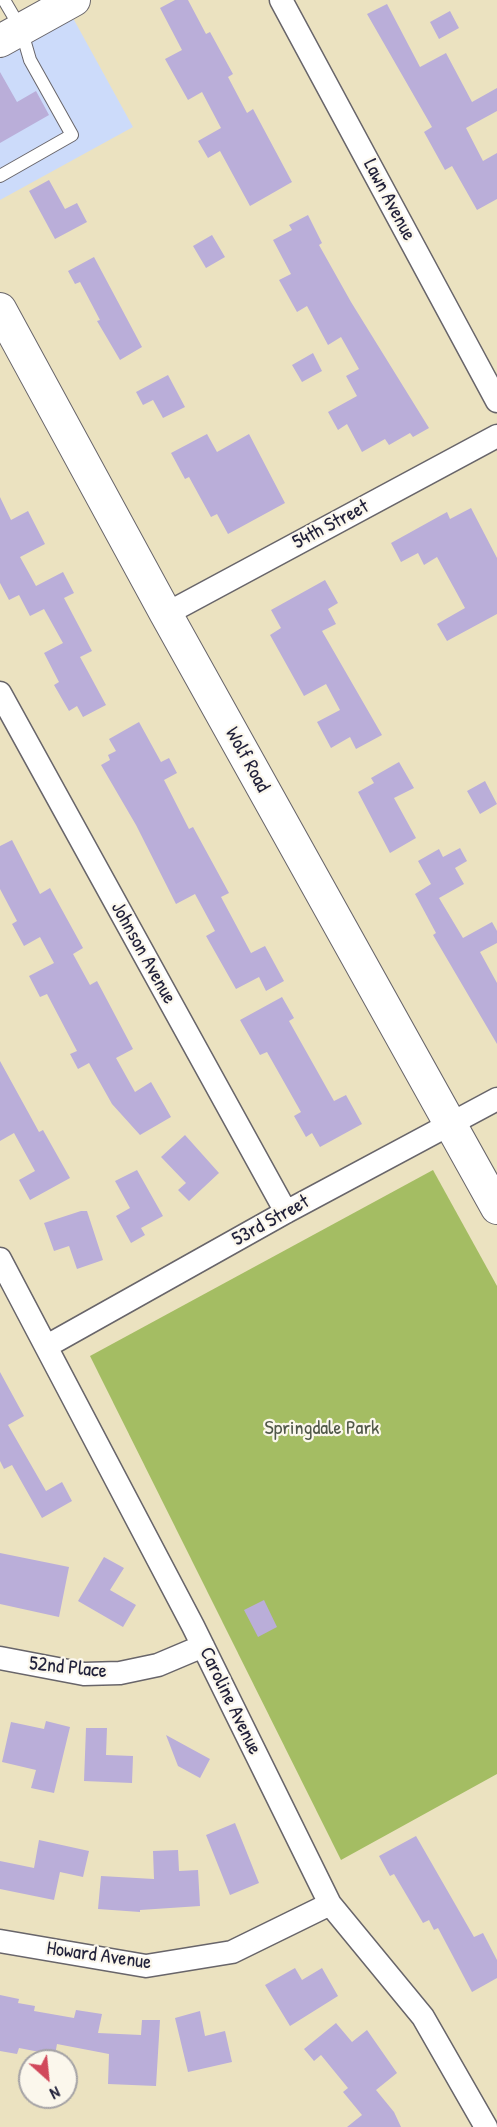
<!DOCTYPE html>
<style>
body{margin:0}
#map{position:relative;width:497px;height:2127px;overflow:hidden;background:#ebe2c0;font-family:"Patrick Hand",sans-serif}
canvas{display:block}
.north{position:absolute;left:18px;top:2049px;width:60px;height:60px;box-sizing:border-box;background:#fbf7ec;border:2px solid #a4a2a5;border-radius:50%;rotate:153deg;font-size:16px;font-weight:700;line-height:24px;text-align:center;color:#22223b}
.north::after{content:'';display:block;margin:auto;width:21px;height:27px;background:#d1495b;clip-path:polygon(50% 0,100% 100%,50% 72%,0 100%)}
</style>
<div id="map">
<canvas width="497" height="2127"></canvas>
<div class="north">N</div>
</div>
<script>
const ctx = document.querySelector('canvas').getContext('2d');
ctx.lineJoin = 'round';
function fillPath(path, color) {
  ctx.fillStyle = color;
  ctx.fill(path, 'evenodd');
}
function poly(rows) {
  const path = new Path2D();
  for (const r of rows) {
    path.moveTo(r[0], r[1]);
    for (let i = 2; i < r.length; i += 2) path.lineTo(r[i], r[i + 1]);
  }
  return path;
}
function stroke(path, color, width, dash) {
  ctx.strokeStyle = color;
  ctx.lineWidth = width;
  ctx.lineCap = dash ? 'butt' : 'round';
  ctx.setLineDash(dash || []);
  ctx.stroke(path);
}
function write(font, color, halo, rows, align = 'center') {
  ctx.font = font + ' "Patrick Hand",sans-serif';
  ctx.lineWidth = 4.5;
  ctx.setLineDash([]);
  ctx.textBaseline = 'middle';
  ctx.strokeStyle = halo;
  ctx.fillStyle = color;
  for (const [text, x, y, turn = 0] of rows) {
    ctx.save();
    ctx.translate(x, y);
    ctx.rotate((+turn || 0) * Math.PI / 180);
    ctx.textAlign = isNaN(turn) ? turn : align;
    if (halo) ctx.strokeText(text, 0, 0);
    ctx.fillText(text, 0, 0);
    ctx.restore();
  }
}
fillPath(poly([
 [68,9,133,127,0,200,0,47]
]), '#ccdbfa');
fillPath(poly([
 [433,1170,497,1286,497,1774,341,1860,90,1356]
]), '#a4bd63');
fillPath(poly([
 [175,0,188,0,206,34,210,32,233,74,228,77,247,113,253,109,292,182,250,206,220,151,208,158,198,141,221,128,202,92,188,100,165,59,182,50,160,8],
 [387,4,420,67,446,53,472,102,497,88,497,111,466,128,483,161,497,153,497,199,477,210,452,166,445,170,424,132,432,127,367,14],
 [450,11,459,28,439,39,430,22],
 [0,72,17,102,36,91,49,115,0,143],
 [49,180,65,209,77,203,87,222,55,239,29,191],
 [308,215,322,243,319,245,351,302,429,428,413,437,410,433,389,445,385,439,362,452,347,424,338,430,328,412,357,396,346,376,359,369,341,337,328,345,307,306,297,312,279,280,291,274,273,240,292,230,289,225],
 [212,235,225,257,206,268,193,246],
 [94,257,142,347,120,360,97,321,100,320,80,282,75,284,68,271],
 [313,353,322,371,302,382,292,365],
 [168,375,185,407,163,418,153,400,143,405,136,392],
 [207,434,217,452,249,434,285,503,228,534,217,514,211,517,189,477,185,479,171,453],
 [0,497,11,520,28,511,45,544,20,557,36,586,63,572,74,593,64,598,92,651,80,657,106,705,83,717,77,706,69,711,54,685,59,682,44,653,63,643,44,609,30,616,19,595,9,600,0,583],
 [471,508,497,558,497,614,447,641,437,624,465,608,437,557,424,565,418,553,401,562,391,543,447,512,450,519],
 [325,580,338,603,328,609,336,624,322,631,382,735,356,749,350,737,331,748,317,722,340,710,326,684,304,696,270,635,281,628,271,610],
 [139,722,161,762,169,758,177,773,164,780,189,829,193,827,229,893,221,897,251,953,265,946,284,981,266,991,259,977,236,989,206,936,215,931,195,894,176,904,136,825,101,765,110,760,108,755,116,751,109,739],
 [399,762,414,788,394,798,416,838,390,853,358,792,374,783,371,778],
 [485,781,497,804,480,814,467,791],
 [12,840,40,894,50,888,83,948,73,954,90,985,97,981,133,1049,116,1058,135,1092,151,1082,171,1117,140,1135,112,1104,89,1063,78,1069,70,1054,77,1051,47,994,40,997,29,976,54,963,40,937,24,946,12,924,17,921,0,889,0,846],
 [460,848,467,861,455,868,464,884,439,898,463,938,492,922,497,931,497,943,480,952,497,983,497,1044,433,935,436,933,415,894,431,884,418,861,439,849,443,857],
 [282,997,294,1018,289,1021,334,1101,346,1095,362,1124,320,1147,312,1133,306,1137,294,1116,301,1112,267,1052,260,1055,240,1020],
 [0,1061,39,1132,43,1130,70,1178,30,1200,19,1180,35,1171,14,1133,0,1141],
 [185,1135,219,1173,189,1201,178,1190,186,1183,161,1157],
 [137,1170,163,1216,141,1228,145,1235,131,1243,116,1216,130,1208,115,1181],
 [81,1211,87,1211,103,1260,77,1269,69,1246,54,1251,44,1223],
 [0,1372,24,1416,8,1425,46,1491,62,1482,72,1501,42,1518,12,1465,4,1469,0,1461],
 [0,1553,69,1567,59,1617,0,1604],
 [104,1557,124,1568,110,1590,136,1605,123,1627,78,1601],
 [264,1600,277,1627,258,1637,244,1610],
 [46,1721,70,1727,54,1793,31,1788,36,1770,2,1762,11,1722,44,1729],
 [86,1728,107,1728,106,1755,133,1756,132,1783,84,1781],
 [166,1735,210,1759,200,1778,178,1766],
 [235,1823,259,1883,230,1895,206,1835],
 [416,1836,474,1937,483,1933,497,1960,497,1978,472,1992,438,1928,434,1930,429,1920,423,1923,394,1874,390,1876,379,1856],
 [39,1840,89,1851,83,1877,60,1872,54,1900,0,1889,0,1861,34,1868],
 [178,1850,179,1871,198,1870,200,1906,140,1910,140,1912,98,1909,101,1876,154,1879,153,1851],
 [295,1968,302,1980,322,1968,338,1996,290,2026,265,1985],
 [0,1995,19,1999,18,2003,35,2006,34,2011,74,2018,76,2010,102,2014,98,2033,141,2035,142,2020,160,2020,156,2086,108,2084,109,2054,57,2044,55,2055,19,2048,17,2054,0,2051],
 [200,2011,205,2036,225,2031,232,2062,188,2072,175,2018],
 [336,2023,352,2042,367,2030,397,2073,376,2090,394,2112,401,2127,347,2127,362,2115,343,2092,348,2088,321,2055,314,2061,304,2049]
]), '#baaed9');
const service = poly([
 [0,176,72,135,30,60,21,29,4,0]
]);
const minor = poly([
 [281,0,497,401],
 [166,614,497,436],
 [0,693,286,1212],
 [0,1259,193,1626,330,1904,423,2017,486,2127],
 [47,1346,286,1212,497,1099],
 [0,1658,84,1674,120,1673,158,1665,203,1646],
 [0,1941,146,1966,232,1952,330,1904]
]);
const secondary = poly([
 [0,41,74,0],
 [0,309,166,614,497,1208]
]);
stroke(service, '#68656a', 14);
stroke(minor, '#68656a', 25);
stroke(secondary, '#68656a', 34);
stroke(service, '#fff', 12);
stroke(minor, '#fff', 22);
stroke(secondary, '#fff', 32);
write('20px', '#22223b', '#fbf7ec', [
 ["Lawn Avenue",389,200,62],
 ["54th Street",331,525,-28],
 ["Wolf Road",247,760,61],
 ["Johnson Avenue",143,953,61],
 ["53rd Street",271,1221,-29],
 ["52nd Place",68,1668,6],
 ["Caroline Avenue",230,1701,64],
 ["Howard Avenue",99,1956,8]
]);
write('20px', '#505849', '#fbf7ec', [
 ["Springdale Park",322,1429]
]);
</script>
